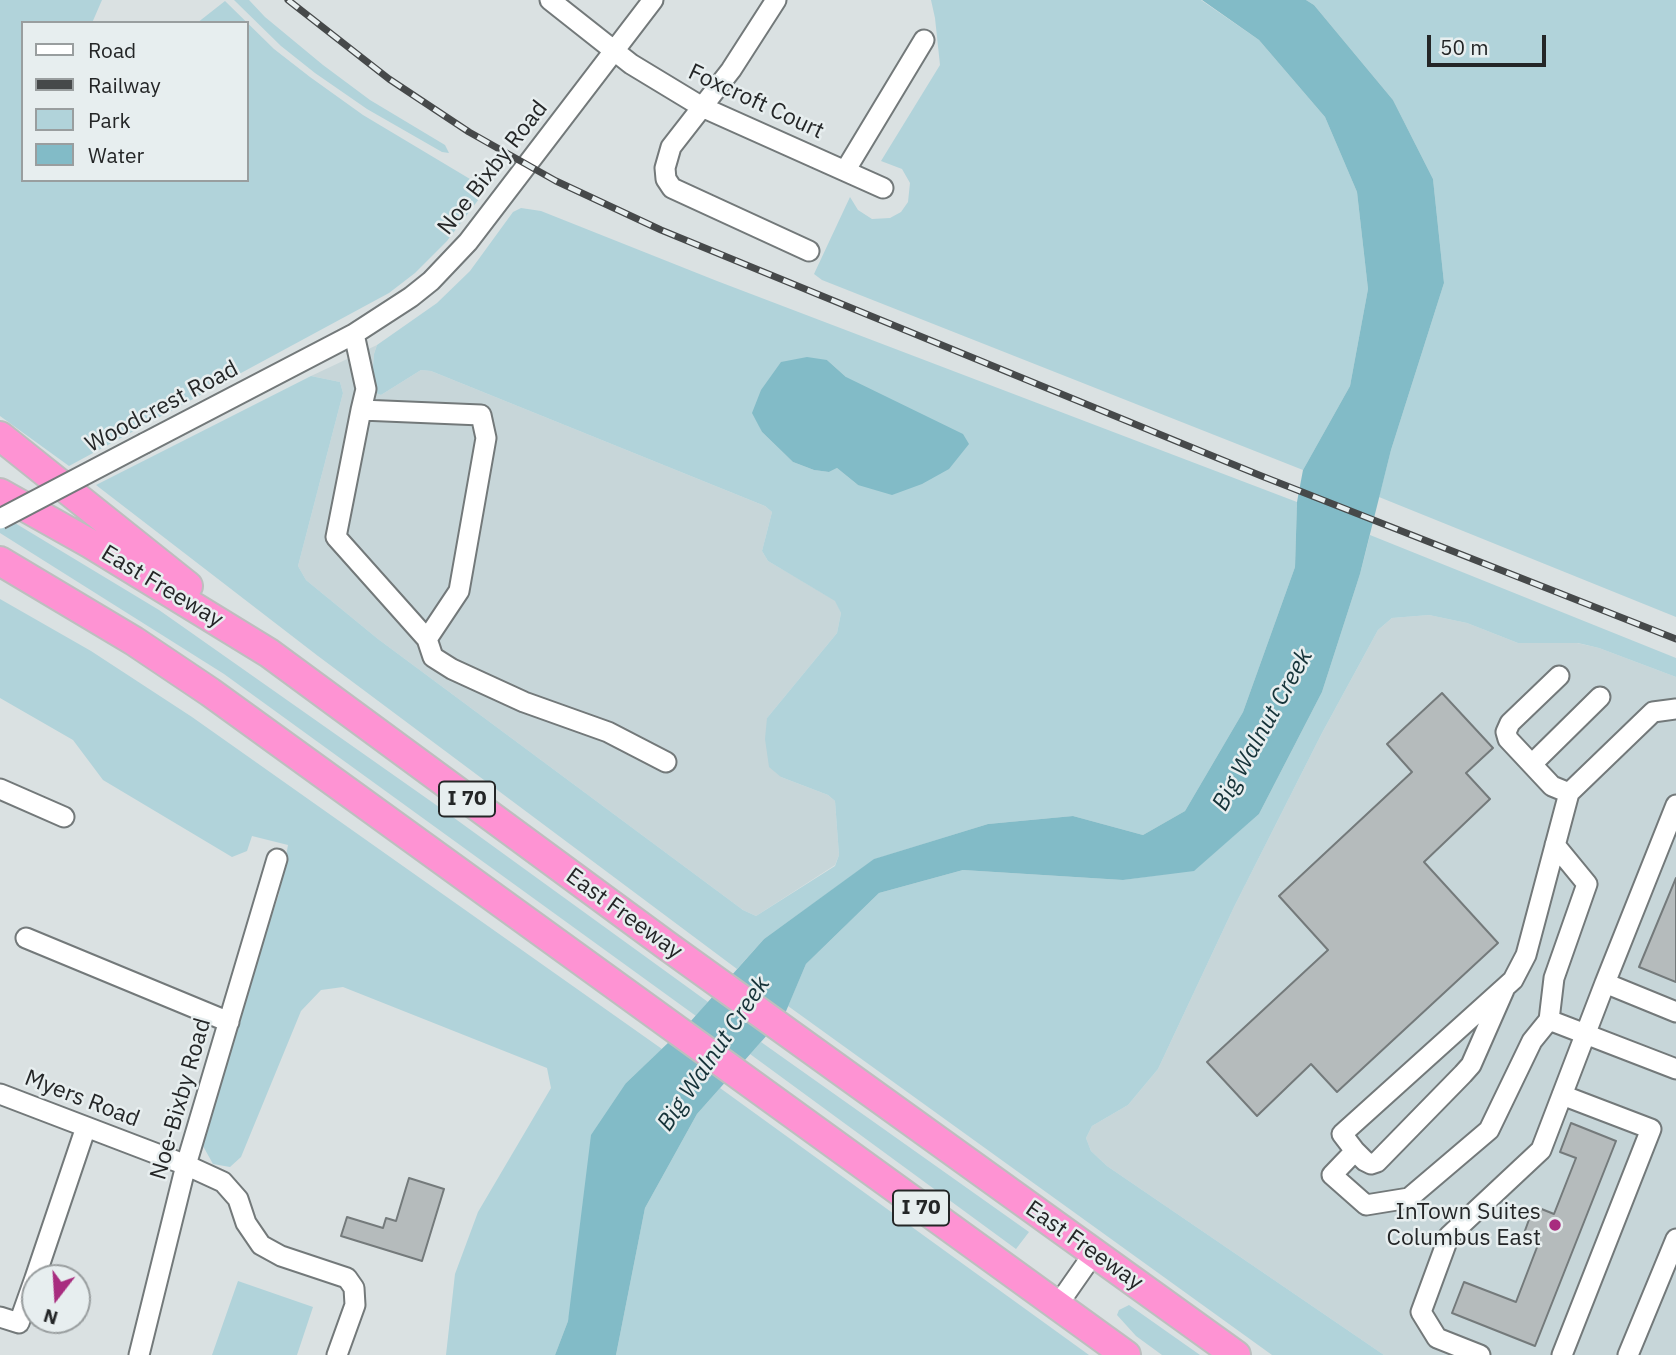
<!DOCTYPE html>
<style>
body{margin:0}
#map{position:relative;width:1676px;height:1355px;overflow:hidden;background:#dae1e2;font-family:"IBM Plex Sans",sans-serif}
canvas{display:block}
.legend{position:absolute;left:21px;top:21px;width:228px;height:161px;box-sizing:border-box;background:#e7eeef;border:2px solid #999e9f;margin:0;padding:9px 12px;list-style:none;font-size:21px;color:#242627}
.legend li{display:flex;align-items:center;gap:14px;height:35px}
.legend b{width:35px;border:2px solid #999e9f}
.north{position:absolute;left:21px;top:1264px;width:70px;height:70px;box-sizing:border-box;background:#e7eeef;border:2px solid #999e9f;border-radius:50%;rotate:197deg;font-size:19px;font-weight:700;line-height:28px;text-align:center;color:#242627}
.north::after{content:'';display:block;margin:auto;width:24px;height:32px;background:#a82c7f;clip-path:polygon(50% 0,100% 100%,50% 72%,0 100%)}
.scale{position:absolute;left:1427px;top:35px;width:119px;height:32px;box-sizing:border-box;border:4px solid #242627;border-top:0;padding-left:9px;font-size:21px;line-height:24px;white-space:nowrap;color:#242627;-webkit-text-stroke:5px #e7eeef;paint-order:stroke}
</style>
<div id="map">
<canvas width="1676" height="1355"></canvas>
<ul class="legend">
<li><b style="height:9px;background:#fff"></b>Road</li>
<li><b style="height:9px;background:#46494a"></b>Railway</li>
<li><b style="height:19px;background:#b1d3da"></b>Park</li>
<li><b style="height:19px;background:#82bbc7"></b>Water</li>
</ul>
<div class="north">N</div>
<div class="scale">50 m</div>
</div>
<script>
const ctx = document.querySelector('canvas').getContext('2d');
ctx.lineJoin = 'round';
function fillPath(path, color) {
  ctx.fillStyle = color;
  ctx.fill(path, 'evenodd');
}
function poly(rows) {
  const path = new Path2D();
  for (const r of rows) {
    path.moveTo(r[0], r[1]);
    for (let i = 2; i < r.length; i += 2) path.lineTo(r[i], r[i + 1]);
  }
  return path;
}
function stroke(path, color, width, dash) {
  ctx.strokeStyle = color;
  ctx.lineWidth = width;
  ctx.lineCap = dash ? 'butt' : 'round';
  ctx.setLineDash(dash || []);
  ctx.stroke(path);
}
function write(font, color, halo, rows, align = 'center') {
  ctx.font = font + ' "IBM Plex Sans",sans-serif';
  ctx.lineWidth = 5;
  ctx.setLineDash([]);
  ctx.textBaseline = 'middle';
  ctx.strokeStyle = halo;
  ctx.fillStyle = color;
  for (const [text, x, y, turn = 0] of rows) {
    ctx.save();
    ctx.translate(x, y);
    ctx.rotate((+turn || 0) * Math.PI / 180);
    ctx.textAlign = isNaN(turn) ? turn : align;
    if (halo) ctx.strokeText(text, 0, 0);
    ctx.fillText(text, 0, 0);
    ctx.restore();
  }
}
fillPath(poly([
 [377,345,374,354,371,391,381,395,421,370,431,371,765,506,772,512,762,551,768,561,836,601,841,613,837,633,767,718,781,777,828,795,835,801,839,855,835,865,756,916,743,910,378,639,306,580,298,566,343,393,340,382,311,376],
 [1429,615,1467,623,1518,643,1577,643,1599,648,1676,677,1676,1355,1384,1355,1107,1166,1091,1151,1086,1138,1092,1126,1128,1105,1158,1069,1234,907,1322,733,1378,630,1392,618]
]), '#c7d6d9');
fillPath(poly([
 [0,0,102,0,92,23,23,23,23,180,247,180,247,23,197,23,225,1,274,49,310,77,363,115,475,182,482,195,447,241,415,273,389,293,69,466,0,416],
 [234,0,249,0,265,17,323,65,370,100,445,145,449,153,442,152,367,109,315,73,281,46],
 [931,0,1201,0,1259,40,1325,117,1357,192,1368,289,1350,386,1303,470,822,280,814,274,850,197,858,210,872,219,890,218,901,212,908,202,910,183,902,169,881,161,940,65,935,18],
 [1306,0,1676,0,1676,617,1379,497,1391,450,1444,283,1433,179,1393,100,1314,5],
 [521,208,541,211,717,281,1297,502,1295,567,1243,712,1185,811,1143,835,1073,816,988,824,875,859,764,939,737,969,318,656,96,485,311,376,340,382,343,393,298,566,306,580,378,639,743,910,756,916,835,866,839,855,835,801,828,795,781,777,769,767,765,739,767,718,837,633,841,613,835,601,768,561,762,551,772,512,765,506,431,371,421,370,381,395,371,391,374,354,377,345,437,303,470,271,513,212],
 [827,360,846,377,858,485,837,468,829,472,814,470,793,462,762,432,753,412],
 [0,514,159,610,439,807,708,1002,696,1016,224,674,0,533],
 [1370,535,1676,658,1676,677,1599,648,1578,643,1518,643,1467,623,1429,615,1392,618,1378,630,1322,733,1234,907,1158,1069,1128,1105,1092,1126,1086,1138,1091,1151,1107,1166,1384,1355,1272,1355,788,1006,806,964,879,893,963,870,1123,880,1194,870,1259,814,1322,692,1360,574],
 [0,599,91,651,192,717,662,1049,626,1083,568,1321,555,1355,446,1355,455,1274,478,1212,551,1088,547,1068,343,987,321,990,301,1011,241,1157,230,1167,213,1164,203,1146,217,1078,279,894,288,845,252,836,247,851,232,857,103,780,73,740,0,698],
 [761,1042,1029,1232,1016,1249,750,1054],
 [720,1088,952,1256,1089,1355,616,1355,645,1208,697,1114],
 [238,1281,313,1307,297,1355,212,1355],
 [1129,1305,1200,1355,1162,1355,1136,1336,1117,1315,1119,1310]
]), '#b1d3da');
fillPath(poly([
 [1202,0,1306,0,1314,5,1393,100,1433,179,1444,283,1391,450,1360,574,1322,692,1259,814,1194,871,1123,880,963,870,879,893,806,964,784,1016,697,1114,645,1208,616,1355,555,1355,568,1321,591,1135,626,1083,690,1022,764,939,874,859,988,824,1073,816,1143,835,1185,811,1243,712,1295,567,1297,502,1303,470,1350,386,1368,289,1357,192,1325,117,1259,40],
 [807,357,827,360,846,377,963,434,969,444,949,469,922,484,892,495,858,485,837,468,829,472,814,470,793,462,762,432,752,413,761,390,781,362]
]), '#82bbc7');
const building = poly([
 [1442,693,1493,748,1466,773,1490,799,1424,862,1498,943,1337,1092,1311,1064,1257,1116,1207,1062,1328,950,1279,896,1412,772,1387,744,1442,693],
 [1676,878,1676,982,1639,967,1676,878],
 [1571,1123,1616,1141,1535,1346,1452,1313,1464,1282,1516,1302,1539,1242,1523,1236,1534,1206,1554,1214,1576,1158,1560,1152,1571,1123],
 [409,1178,444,1189,422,1261,341,1236,347,1217,383,1228,386,1218,396,1221,409,1178]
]);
fillPath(building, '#b5bbbc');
stroke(building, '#747a7b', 2);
const minor = poly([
 [550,0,631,64,702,107,883,188],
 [776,0,731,70,671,147,665,168,666,179,672,188,809,251],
 [845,171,924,40],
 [354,334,366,389,361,410,336,537,427,639,459,591,486,438,481,415,361,410],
 [145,443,354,334,411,297,431,281,468,242,653,0],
 [427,639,433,657,452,669,524,702,608,732,666,762],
 [1559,676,1510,723,1506,732,1508,739,1552,786,1569,793],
 [1676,709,1653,712,1569,793,1526,955,1513,980,1342,1134,1355,1151,1332,1175,1366,1205,1409,1198,1489,1130,1532,1041,1549,1020,1676,1069],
 [1532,764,1600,697],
 [0,789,64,817],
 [26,938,229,1022],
 [1605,983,1676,805],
 [1549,1020,1554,978,1587,884,1555,845],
 [0,1094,186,1165,223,1182,238,1199,246,1223,261,1245,281,1256,347,1278,354,1288,355,1305,337,1355],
 [1355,1151,1365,1161,1371,1164,1377,1162,1463,1074,1471,1065,1504,990],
 [35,1278,86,1127],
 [1057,1306,1094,1253],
 [0,1317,19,1323,35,1278],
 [139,1355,186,1165,277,859],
 [1480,1355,1437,1338,1421,1312,1449,1236,1541,1150,1605,983,1676,1012],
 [1562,1355,1651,1129,1562,1095],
 [1628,1355,1676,1239]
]);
const highway = poly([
 [0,436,188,586],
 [0,493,91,544,269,653,666,945,1236,1355],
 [0,561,134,641,210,692,1126,1355]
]);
stroke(minor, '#73797a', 23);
stroke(highway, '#bdbebe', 32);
stroke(minor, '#fff', 19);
stroke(highway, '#fe93d3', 28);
const rail = poly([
 [288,0,389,79,469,132,556,181,661,230,1259,475,1676,639]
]);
stroke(rail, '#46494a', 7);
stroke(rail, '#e7eeef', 4.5, [13]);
const minorBridge = poly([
 [0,519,145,443]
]);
stroke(minorBridge, '#73797a', 23, []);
stroke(minorBridge, '#fff', 19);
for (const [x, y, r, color] of [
 [1555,1225,7,"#a82c7f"]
]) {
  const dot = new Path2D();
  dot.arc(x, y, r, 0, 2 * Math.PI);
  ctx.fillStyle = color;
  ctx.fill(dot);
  stroke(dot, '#e7eeef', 2.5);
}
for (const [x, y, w] of [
 [467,799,56],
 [921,1208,56]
]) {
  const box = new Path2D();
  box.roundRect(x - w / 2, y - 17.5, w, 35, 5);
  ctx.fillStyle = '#e7eeef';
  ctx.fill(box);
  stroke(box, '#242627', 2);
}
write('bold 21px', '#242627', null, [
 ["I 70",467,799],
 ["I 70",921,1208]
]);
write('23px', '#242627', '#e7eeef', [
 ["Foxcroft Court",756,102,25],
 ["Noe Bixby Road",493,168,-52],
 ["Woodcrest Road",162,407,-28],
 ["East Freeway",162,587,31],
 ["East Freeway",624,914,36],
 ["Myers Road",82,1099,21],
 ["Noe-Bixby Road",181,1099,-74],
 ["East Freeway",1084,1246,35]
]);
write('23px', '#242627', '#e7eeef', [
 ["InTown Suites",1541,1212],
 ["Columbus East",1541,1238]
], 'right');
write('italic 24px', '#163339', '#e7eeef', [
 ["Big Walnut Creek",1263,730,-61],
 ["Big Walnut Creek",714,1054,-56]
]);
</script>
